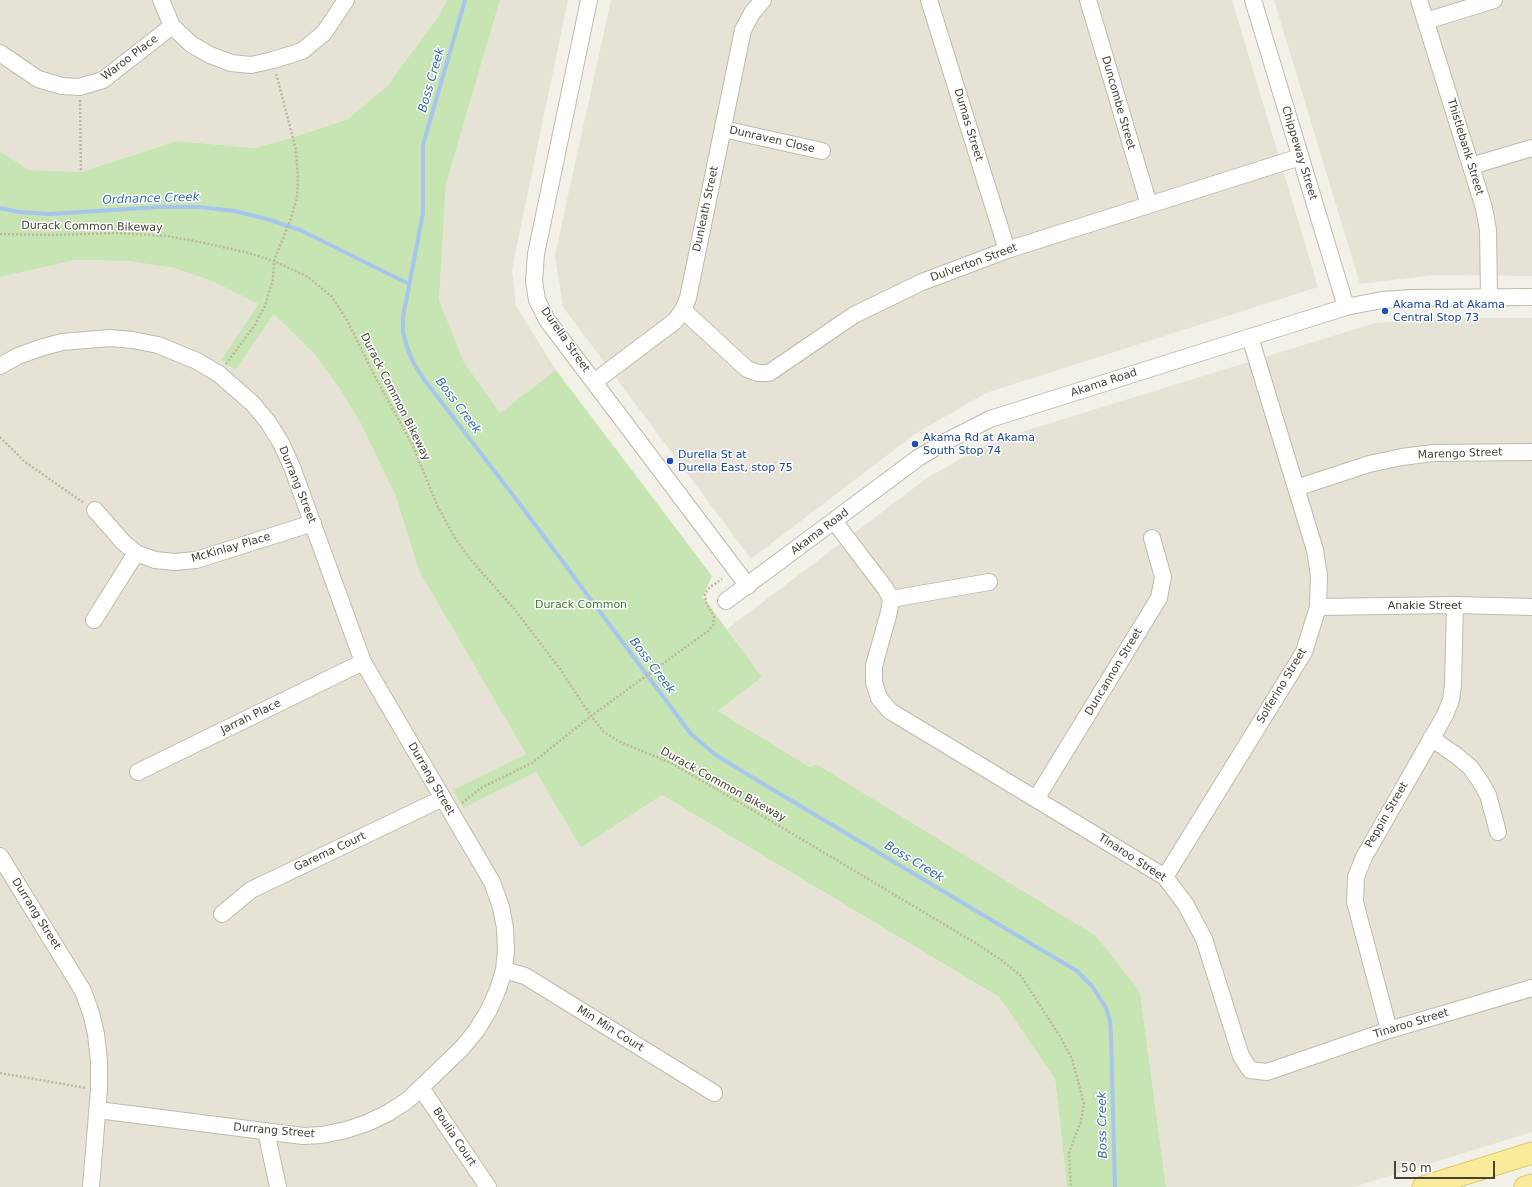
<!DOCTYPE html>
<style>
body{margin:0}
#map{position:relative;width:1532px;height:1187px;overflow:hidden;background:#f3f1e7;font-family:"DejaVu Sans",sans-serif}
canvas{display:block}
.scale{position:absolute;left:1394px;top:1161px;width:101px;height:18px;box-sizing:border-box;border:2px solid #464236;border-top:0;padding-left:5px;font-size:12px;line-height:14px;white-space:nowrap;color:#464236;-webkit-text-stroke:3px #fff;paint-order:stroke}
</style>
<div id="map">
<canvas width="1532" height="1187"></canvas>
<div class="scale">50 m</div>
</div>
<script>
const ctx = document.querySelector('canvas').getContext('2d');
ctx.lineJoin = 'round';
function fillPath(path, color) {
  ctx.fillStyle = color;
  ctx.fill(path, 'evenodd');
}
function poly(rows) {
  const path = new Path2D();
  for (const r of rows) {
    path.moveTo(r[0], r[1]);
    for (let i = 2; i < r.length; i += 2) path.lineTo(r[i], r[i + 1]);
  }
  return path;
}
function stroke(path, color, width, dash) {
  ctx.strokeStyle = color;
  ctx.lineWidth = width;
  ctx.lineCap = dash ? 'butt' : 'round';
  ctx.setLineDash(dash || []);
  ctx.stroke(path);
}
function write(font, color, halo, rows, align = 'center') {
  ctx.font = font + ' "DejaVu Sans",sans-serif';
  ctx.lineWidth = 3;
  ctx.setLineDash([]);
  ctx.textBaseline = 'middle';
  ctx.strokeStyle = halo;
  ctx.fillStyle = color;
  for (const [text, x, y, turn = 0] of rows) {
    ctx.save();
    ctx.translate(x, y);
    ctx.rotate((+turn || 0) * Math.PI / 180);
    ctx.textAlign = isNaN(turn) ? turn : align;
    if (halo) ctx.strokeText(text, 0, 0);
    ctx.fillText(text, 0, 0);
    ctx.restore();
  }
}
fillPath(poly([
 [0,0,447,0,438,17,388,85,348,119,298,136,255,148,177,141,81,172,29,170,0,151],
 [500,0,568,0,512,269,516,306,556,370,500,413,464,362,439,300,446,184],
 [611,0,1232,0,1318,287,986,393,915,434,751,559,563,307,555,255],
 [1274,0,1532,0,1532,276,1434,275,1360,284],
 [76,260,127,261,174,268,212,281,260,304,221,360,235,369,274,314,315,355,340,389,361,424,396,497,419,571,526,754,453,790,462,808,536,772,581,848,662,795,999,997,1055,1079,1067,1187,0,1187,0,277],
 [1431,318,1532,318,1532,1132,1354,1187,1166,1187,1140,992,816,764,810,767,718,711,762,677,727,629,927,478,992,441,1375,323]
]), '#e6e3d6');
fillPath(poly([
 [447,0,500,0,446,184,439,300,464,362,500,413,556,370,712,576,703,597,762,677,718,711,810,767,816,764,1096,936,1140,992,1166,1187,1067,1187,1055,1079,999,997,662,795,581,848,536,772,463,808,453,790,526,754,419,571,396,497,361,424,340,389,315,355,274,314,235,370,221,360,259,304,212,281,174,268,127,261,76,260,0,277,0,151,29,170,81,172,177,141,255,148,298,136,348,119,388,85,438,17]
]), '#c7e5b2');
stroke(poly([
 [465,0,423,145,423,213,403,317,403,332,407,347,413,362,423,378,519,503,691,734,716,755,750,776,1077,971,1092,986,1106,1008,1110,1021,1111,1035,1115,1187],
 [0,208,19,212,50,214,160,207,199,207,235,211,270,220,300,230,409,284]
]), '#a6c6ed', 4);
const minor = poly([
 [161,0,172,26,191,44,210,55,231,63,251,65,273,60,302,51,324,33,346,0],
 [589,0,536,254,534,281,537,300,547,320,748,586],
 [929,0,1007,250],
 [1088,0,1149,205],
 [1253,0,1346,307],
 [1419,0,1484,208,1488,230,1489,297],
 [1426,21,1494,0],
 [0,53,38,79,62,86,79,87,103,80,172,26],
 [723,129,822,151],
 [1471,166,1532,148],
 [683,310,747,369,758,373,769,373,854,315,922,282,1007,250,1300,157],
 [0,366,18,356,40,348,62,342,110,338,133,340,158,345,197,361,219,374,253,404,268,422,281,443,292,467,363,662,492,882,501,907,505,928,506,951,504,970,498,989,489,1010,476,1031,462,1048,408,1100,388,1113,367,1123,346,1130,322,1135,303,1136,98,1110],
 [594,382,675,321,683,310,688,298,743,30,752,13,763,0],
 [1296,488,1369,464,1402,457,1433,453,1532,452],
 [95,510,123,542,136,553,155,560,175,562,196,560,313,523],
 [834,521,885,588,891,599,889,612,874,666,874,682,879,698,890,711,1165,877,1186,905,1204,939,1241,1056,1250,1070,1267,1072,1389,1030,1532,988],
 [891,599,989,582],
 [726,601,918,458,943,443,990,419,1346,307,1382,300,1412,298,1532,297],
 [1318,607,1455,605,1532,607],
 [94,620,136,553],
 [1431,738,1457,756,1471,768,1480,781,1488,795,1498,832],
 [138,772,363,662],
 [1036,799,1159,598,1163,577,1152,538],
 [0,856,83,991,91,1013,96,1034,99,1061,99,1090,91,1187],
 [1165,877,1304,652,1318,607,1319,576,1315,550,1250,337],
 [222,914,251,890,443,798],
 [504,970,525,976,714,1093],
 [1389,1030,1355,902,1356,877,1364,857,1445,715,1451,700,1453,685,1455,605],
 [421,1088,488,1187],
 [266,1131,278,1187]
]);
const major = poly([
 [1423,1187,1532,1153],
 [1525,1187,1532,1185]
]);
stroke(minor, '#bebaaa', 18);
stroke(major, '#decb6a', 23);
stroke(poly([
 [80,100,81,172],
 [0,234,54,235,117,233,167,236,200,242,245,252,274,261,308,277,319,286,332,297,348,322,373,373,412,444,438,507,455,538,471,560,515,610,560,669,591,716,604,732,620,742,671,763,756,812,977,944,1000,959,1021,976,1061,1038,1072,1059,1084,1104,1081,1121,1069,1153,1071,1187],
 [226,364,255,325,265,306,273,279,274,261,290,221,297,198,298,179,296,150,276,73],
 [0,437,25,462,84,503],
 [462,803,481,788,532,763,591,716,708,631,713,625,714,617,706,602,705,594,710,587,722,579],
 [0,1073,86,1088]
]), '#bfb79c', 2.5, [2, 2]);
stroke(minor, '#fff', 16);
stroke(major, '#f9eb9a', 21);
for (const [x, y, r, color] of [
 [1385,311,4,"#1a4fb4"],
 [915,444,4,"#1a4fb4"],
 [670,461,4,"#1a4fb4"]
]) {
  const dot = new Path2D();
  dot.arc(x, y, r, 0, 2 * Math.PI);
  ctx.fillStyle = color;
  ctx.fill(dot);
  stroke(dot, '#fff', 1.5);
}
write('11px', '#464236', '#fff', [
 ["Waroo Place",130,58,-37],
 ["Duncombe Street",1118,103,74],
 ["Dumas Street",968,125,73],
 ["Dunraven Close",772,140,13],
 ["Thistlebank Street",1465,147,73],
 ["Chippeway Street",1299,153,73],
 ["Dunleath Street",706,209,-78],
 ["Durack Common Bikeway",92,227,1],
 ["Dulverton Street",974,263,-20],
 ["Durella Street",565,340,55],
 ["Akama Road",1104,383,-18],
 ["Durack Common Bikeway",395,397,63],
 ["Marengo Street",1460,454,-2],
 ["Durrang Street",297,485,68],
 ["Akama Road",820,532,-37],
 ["McKinlay Place",231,548,-16],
 ["Anakie Street",1425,606],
 ["Duncannon Street",1114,672,-59],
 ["Solferino Street",1282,686,-59],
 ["Jarrah Place",251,717,-26],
 ["Durrang Street",431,779,60],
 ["Durack Common Bikeway",723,785,29],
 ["Peppin Street",1387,815,-60],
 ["Garema Court",330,852,-25],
 ["Tinaroo Street",1132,858,33],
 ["Durrang Street",36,914,58],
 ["Tinaroo Street",1411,1024,-17],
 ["Min Min Court",610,1029,32],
 ["Durrang Street",274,1131,5],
 ["Boulia Court",454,1137,56]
]);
write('11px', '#164399', '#fff', [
 ["Akama Rd at Akama",1393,305],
 ["Central Stop 73",1393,318],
 ["Akama Rd at Akama",923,438],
 ["South Stop 74",923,451],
 ["Durella St at",678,455],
 ["Durella East, stop 75",678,468]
], 'left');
write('11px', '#3e752c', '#fff', [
 ["Durack Common",581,605]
]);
write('italic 12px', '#3469ad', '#fff', [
 ["Boss Creek",432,80,-74],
 ["Ordnance Creek",151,199,-2],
 ["Boss Creek",458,406,53],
 ["Boss Creek",652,666,53],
 ["Boss Creek",914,862,31],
 ["Boss Creek",1103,1125,-91]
]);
</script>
